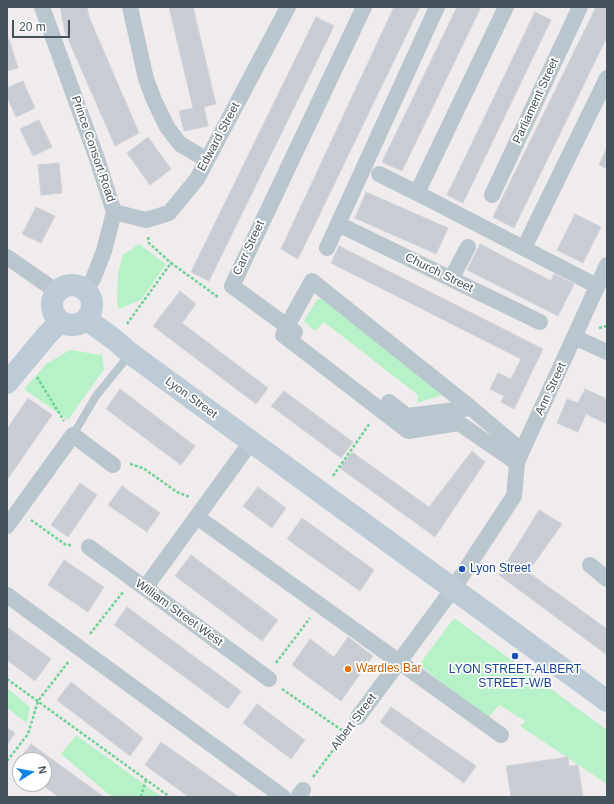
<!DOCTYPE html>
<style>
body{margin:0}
#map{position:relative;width:614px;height:804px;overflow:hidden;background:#f0eced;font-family:Arial,sans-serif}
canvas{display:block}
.frame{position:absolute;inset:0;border:8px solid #44525b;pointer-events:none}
.north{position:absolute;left:12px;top:752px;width:40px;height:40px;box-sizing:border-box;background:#fff;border:1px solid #b4babd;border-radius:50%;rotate:79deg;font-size:11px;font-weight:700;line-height:16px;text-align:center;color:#44525b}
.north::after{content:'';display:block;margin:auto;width:14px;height:18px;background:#0f84e6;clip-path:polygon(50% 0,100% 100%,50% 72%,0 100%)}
.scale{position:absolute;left:12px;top:20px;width:58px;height:18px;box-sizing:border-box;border:2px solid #44525b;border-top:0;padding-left:5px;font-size:12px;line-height:14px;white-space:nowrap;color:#44525b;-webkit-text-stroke:3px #fff;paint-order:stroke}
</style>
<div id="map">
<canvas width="614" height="804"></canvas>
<div class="frame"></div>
<div class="north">N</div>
<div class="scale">20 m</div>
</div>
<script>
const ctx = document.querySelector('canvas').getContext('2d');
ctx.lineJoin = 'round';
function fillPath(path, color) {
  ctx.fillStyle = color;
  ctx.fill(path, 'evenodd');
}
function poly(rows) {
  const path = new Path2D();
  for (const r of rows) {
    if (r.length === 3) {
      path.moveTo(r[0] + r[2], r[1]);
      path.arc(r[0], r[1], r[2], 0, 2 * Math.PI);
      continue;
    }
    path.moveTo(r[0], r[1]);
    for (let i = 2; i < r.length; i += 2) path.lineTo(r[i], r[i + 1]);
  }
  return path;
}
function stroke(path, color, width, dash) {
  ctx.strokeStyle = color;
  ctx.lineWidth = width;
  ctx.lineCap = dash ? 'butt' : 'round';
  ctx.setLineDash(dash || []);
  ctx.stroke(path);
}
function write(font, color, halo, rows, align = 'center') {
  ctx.font = font + ' Arial,sans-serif';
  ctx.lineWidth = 3.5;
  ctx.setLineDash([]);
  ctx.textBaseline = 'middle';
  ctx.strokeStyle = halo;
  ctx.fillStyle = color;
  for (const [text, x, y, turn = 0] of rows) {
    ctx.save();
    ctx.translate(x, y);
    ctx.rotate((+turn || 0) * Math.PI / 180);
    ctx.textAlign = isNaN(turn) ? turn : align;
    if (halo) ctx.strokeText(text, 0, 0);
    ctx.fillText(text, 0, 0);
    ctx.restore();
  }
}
fillPath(poly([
 [139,244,166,264,141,300,119,309,117,303,118,273,123,255],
 [317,299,325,299,445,394,417,403,418,395,324,322,315,331,304,321],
 [70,350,102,355,104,369,68,420,24,389,46,364],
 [454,618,607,730,607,784,520,726,525,721,499,705,488,718,419,665],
 [7,688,30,707,27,723,7,708],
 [76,735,162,797,112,797,61,754]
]), '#b7f1c7');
const building = poly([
 [60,7,87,7,89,17,139,133,115,146,65,32,60,7],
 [169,7,193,7,216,104,204,107,208,126,184,131,179,111,193,108,169,7],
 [394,7,420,7,298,259,281,249,394,7],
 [457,7,481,7,402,171,382,162,457,7],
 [596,7,607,7,607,37,514,228,493,217,596,7],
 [535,12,551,20,463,203,447,195,535,12],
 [316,17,334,26,209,281,191,272,316,17],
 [9,39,18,68,7,71,7,40,9,39],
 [23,81,35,108,16,117,7,97,7,88,23,81],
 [39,120,52,147,33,156,20,129,39,120],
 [148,137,171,169,150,185,127,153,148,137],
 [607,147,607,169,599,165,607,147],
 [59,163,62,193,41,195,38,165,59,163],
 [366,192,448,228,436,254,355,218,366,192],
 [36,207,55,216,41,243,22,234,36,207],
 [575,214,601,227,583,263,557,250,575,214],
 [480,244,551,281,554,274,574,284,558,316,467,270,480,244],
 [339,246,543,349,514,409,501,402,504,396,490,389,498,373,511,379,521,359,331,263,339,246],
 [180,291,196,304,182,323,268,388,256,404,153,326,180,291],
 [120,389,195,446,181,465,106,409,120,389],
 [585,389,607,399,607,424,586,414,578,432,557,423,567,399,578,403,585,389],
 [284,391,353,442,341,458,271,406,284,391],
 [28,398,52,415,7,480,7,429,28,398],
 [472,451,485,462,435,537,340,468,352,452,429,507,472,451],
 [80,483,97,495,68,537,51,525,80,483],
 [122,486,160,513,147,532,108,505,122,486],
 [258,487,286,508,272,528,243,506,258,487],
 [539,510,562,524,528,572,607,629,607,655,499,575,539,510],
 [302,518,374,570,360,591,287,539,302,518],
 [191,555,278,620,262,641,175,576,191,555],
 [64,560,104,587,88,612,48,585,64,560],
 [127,607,241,691,228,709,114,625,127,607],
 [7,627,51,659,35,681,7,660,7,627],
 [348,637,373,656,341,701,292,665,310,639,334,657,348,637],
 [71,682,143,738,130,756,57,700,71,682],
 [257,704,305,740,291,759,243,723,257,704],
 [391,707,476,766,464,783,380,722,391,707],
 [7,728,15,733,7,745,7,728],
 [161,742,239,797,189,797,145,765,161,742],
 [31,744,104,797,59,797,41,784,44,784,44,760,20,760,20,769,15,765,31,744],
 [568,757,569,766,578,765,583,797,511,797,506,766,568,757]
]);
fillPath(building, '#c9ccd2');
stroke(building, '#d0d3d9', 1);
stroke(poly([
 [148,237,149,243,171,263],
 [127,324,171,263,218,297],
 [599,328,607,326],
 [37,377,64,421],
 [130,464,143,468,177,492,190,497],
 [333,476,370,423],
 [31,520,66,545,72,545],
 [90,634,123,592],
 [276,663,310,618],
 [7,679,170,797],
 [282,689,346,733],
 [7,761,28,734,38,701,69,661],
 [313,777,346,733],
 [141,797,146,780]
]), '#6ed095', 2.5, [3, 2]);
stroke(poly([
 [73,435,96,396,130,354]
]), '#bac6cd', 8);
stroke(poly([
 [42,7,96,156,114,212,104,251,93,279,85,290],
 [130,7,146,79,154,100,167,127,180,144,207,160],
 [379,174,417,193,506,7],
 [417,193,597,286],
 [492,195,580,7],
 [114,212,146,220,169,213,197,179,288,7],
 [338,224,540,322],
 [327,248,437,7],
 [524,248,607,78],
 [7,257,56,291],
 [451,279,468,247],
 [295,332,232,286,364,7],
 [574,337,607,352],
 [389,402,407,416,471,408],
 [522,451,471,408,312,281,287,326,283,335,408,431,459,423,517,463,522,451,607,265],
 [197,517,501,735],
 [7,526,73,435,113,465],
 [89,547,269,679],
 [590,565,607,579],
 [145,588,251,442],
 [7,595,283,797],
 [358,717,453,589,514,496,517,463],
 [298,797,303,790]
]), '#bac6cd', 16);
stroke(poly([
 [72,305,20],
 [86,319,115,340,131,354,607,701],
 [7,383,47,335,60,322]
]), '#bccbd5', 22);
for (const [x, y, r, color] of [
 [462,569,4,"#1a4fb4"],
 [515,656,4,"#1a4fb4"],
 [348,669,4,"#e8710a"]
]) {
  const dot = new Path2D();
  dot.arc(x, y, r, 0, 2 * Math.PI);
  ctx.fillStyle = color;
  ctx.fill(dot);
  stroke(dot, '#fff', 1.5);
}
write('12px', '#44525b', '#fff', [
 ["Parliament Street",536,101,-65],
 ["Edward Street",219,137,-62],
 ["Prince Consort Road",93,149,71],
 ["Carr Street",249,248,-65],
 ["Church Street",439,273,26],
 ["Ann Street",551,389,-65],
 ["Lyon Street",191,398,36],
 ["William Street West",179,613,36],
 ["Albert Street",354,722,-53]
]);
write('12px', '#164399', '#fff', [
 ["Lyon Street",470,569],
 ["LYON STREET-ALBERT",515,670,"center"],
 ["STREET-W/B",515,684,"center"]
], 'left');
write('12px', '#c56008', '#fff', [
 ["Wardles Bar",356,669]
], 'left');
</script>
